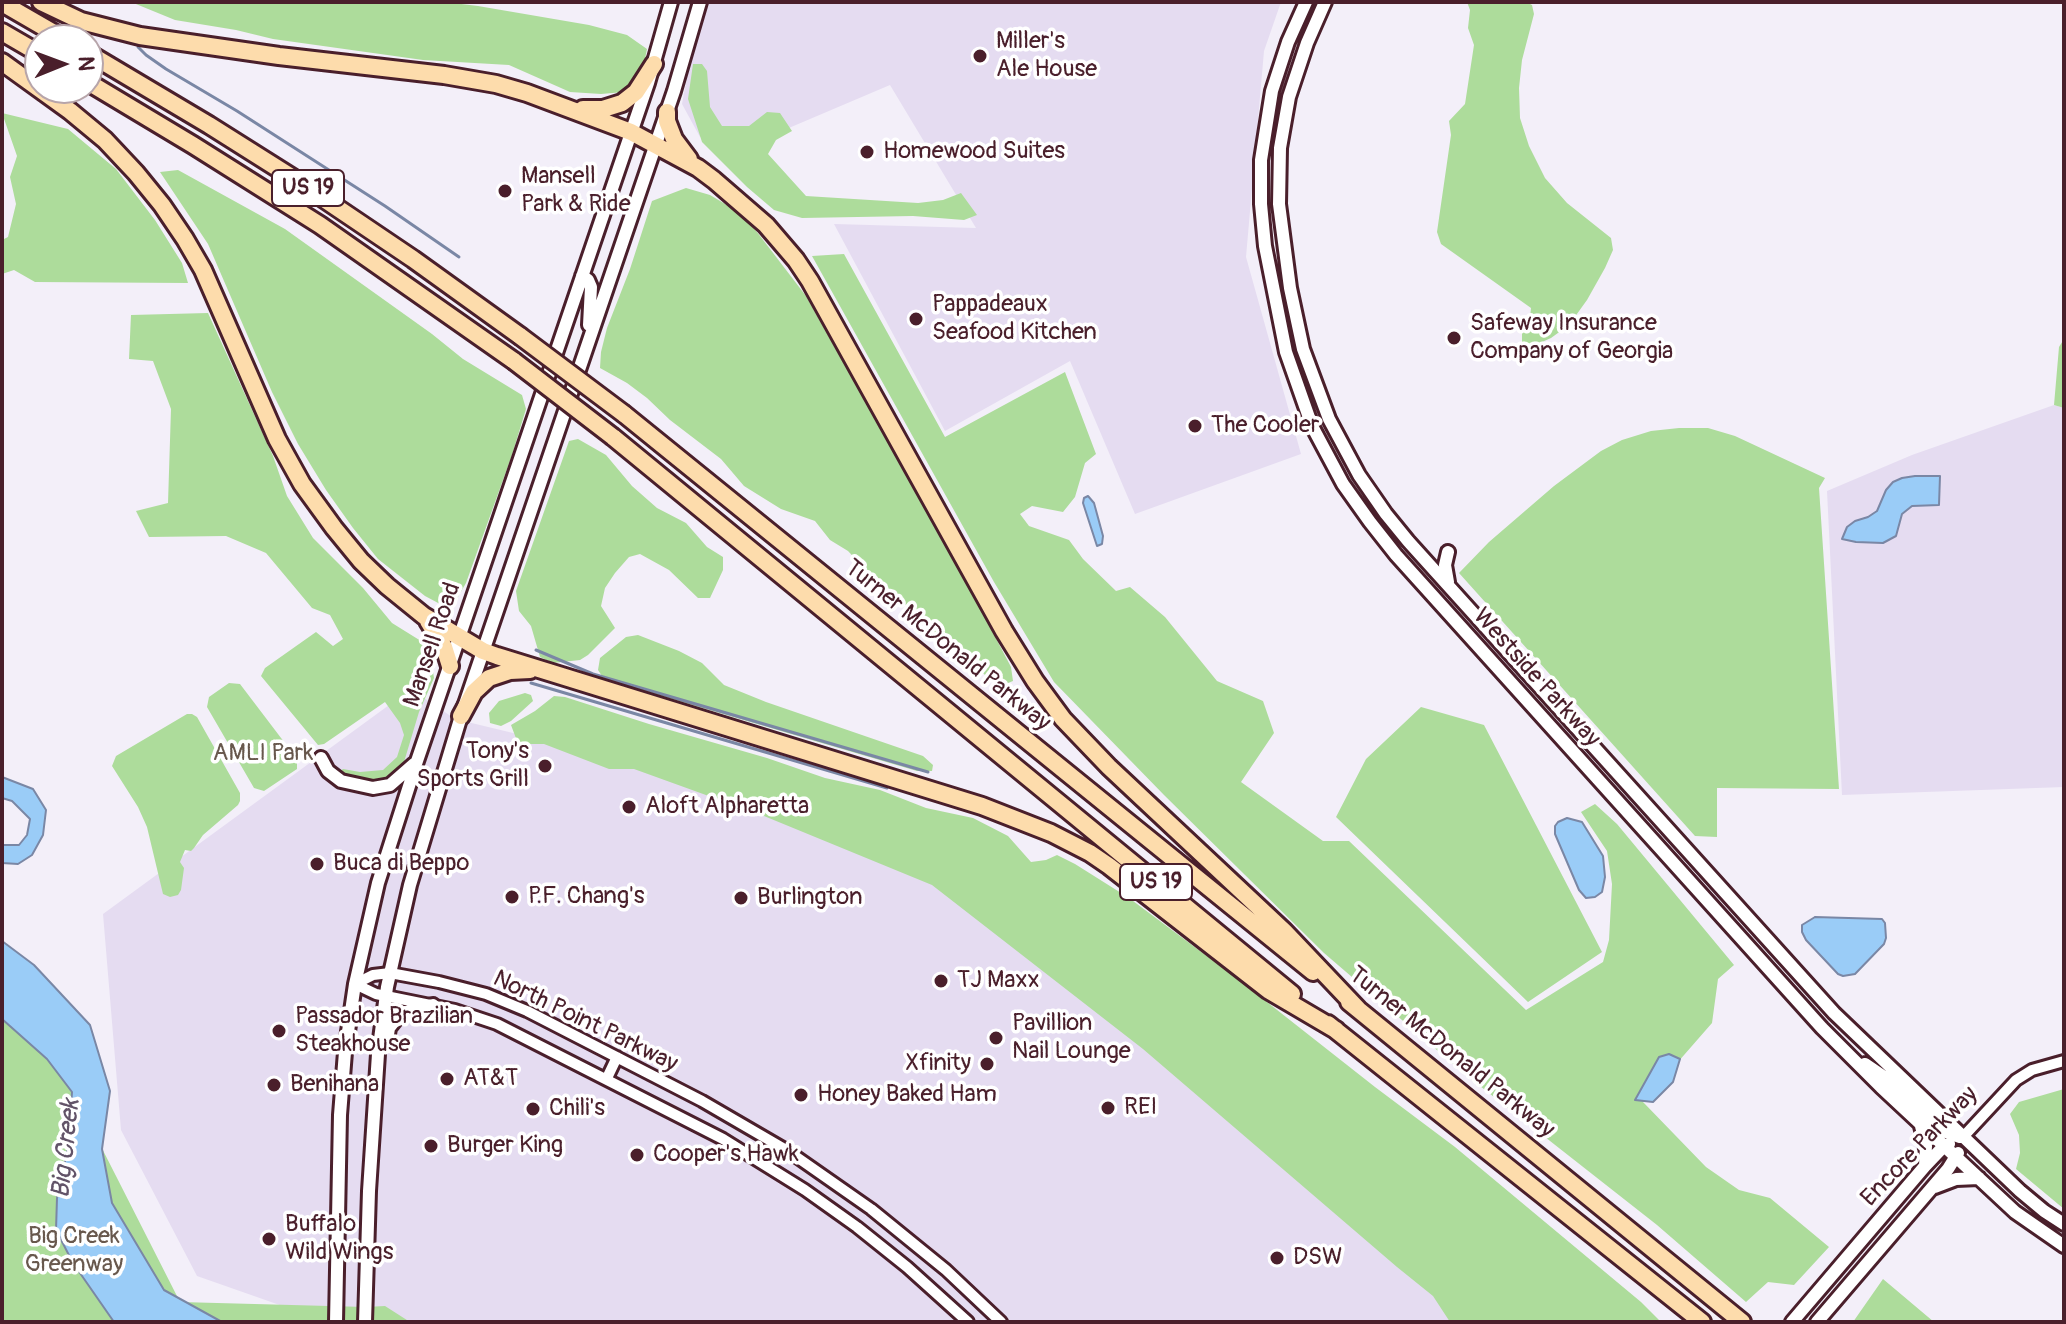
<!DOCTYPE html>
<style>
body{margin:0}
#map{position:relative;width:2066px;height:1324px;overflow:hidden;background:#f3eff9;font-family:Pangolin,sans-serif}
canvas{display:block}
.frame{position:absolute;inset:0;border:4px solid #4a1f2b;pointer-events:none}
.north{position:absolute;left:24px;top:24px;width:80px;height:80px;box-sizing:border-box;background:#fff;border:2px solid #b7a5aa;border-radius:50%;rotate:89deg;font-size:22px;font-weight:700;line-height:32px;text-align:center;color:#4a1f2b}
.north::after{content:'';display:block;margin:auto;width:28px;height:36px;background:#4a1f2b;clip-path:polygon(50% 0,100% 100%,50% 72%,0 100%)}
</style>
<div id="map">
<canvas width="2066" height="1324"></canvas>
<div class="frame"></div>
<div class="north">N</div>
</div>
<script>
const ctx = document.querySelector('canvas').getContext('2d');
ctx.lineJoin = 'round';
function fillPath(path, color) {
  ctx.fillStyle = color;
  ctx.fill(path, 'evenodd');
}
function poly(rows) {
  const path = new Path2D();
  for (const r of rows) {
    path.moveTo(r[0], r[1]);
    for (let i = 2; i < r.length; i += 2) path.lineTo(r[i], r[i + 1]);
  }
  return path;
}
function stroke(path, color, width, dash) {
  ctx.strokeStyle = color;
  ctx.lineWidth = width;
  ctx.lineCap = dash ? 'butt' : 'round';
  ctx.setLineDash(dash || []);
  ctx.stroke(path);
}
function write(font, color, halo, rows, align = 'center') {
  ctx.font = font + ' Pangolin,sans-serif';
  ctx.lineWidth = 7;
  ctx.setLineDash([]);
  ctx.textBaseline = 'middle';
  ctx.strokeStyle = halo;
  ctx.fillStyle = color;
  for (const [text, x, y, turn = 0] of rows) {
    ctx.save();
    ctx.translate(x, y);
    ctx.rotate((+turn || 0) * Math.PI / 180);
    ctx.textAlign = isNaN(turn) ? turn : align;
    if (halo) ctx.strokeText(text, 0, 0);
    ctx.fillText(text, 0, 0);
    ctx.restore();
  }
}
fillPath(poly([
 [701,2,1281,2,1264,51,1246,257,1301,454,1135,514,1070,361,945,431,834,224,976,228,890,85,770,136,700,137,682,104],
 [2054,405,2064,408,2064,787,1842,795,1827,491,1912,455],
 [411,689,455,719,625,760,964,849,1603,1322,328,1322,197,1276,121,1130,103,914]
]), '#e5dcf1');
fillPath(poly([
 [131,2,445,2,478,6,589,25,627,35,647,49,645,59,635,84,624,92,601,94,570,92,509,65,423,60,273,39,236,30,175,20],
 [1467,2,1526,2,1532,5,1534,14,1522,60,1519,88,1520,118,1529,146,1545,178,1567,203,1611,238,1613,250,1605,268,1587,300,1569,325,1551,338,1533,346,1527,347,1522,342,1522,333,1530,318,1531,308,1441,244,1437,232,1451,135,1449,121,1465,104,1474,45,1468,28,1470,10],
 [693,64,702,64,707,71,710,107,722,126,749,126,767,112,780,113,792,131,776,140,768,154,806,196,918,203,943,200,961,193,977,215,964,220,913,216,802,218,774,210,747,187,702,142,688,99],
 [2,113,68,129,116,169,155,220,182,263,188,283,35,282,14,270,2,274,2,240,8,237,16,204,10,177,17,156],
 [178,170,285,229,432,334,463,359,522,395,526,409,512,455,466,583,455,602,440,604,425,596,378,559,353,528,326,490,298,444,272,392,208,244,160,172],
 [686,188,710,195,737,211,757,232,806,296,959,568,1011,667,1013,681,998,687,991,681,964,654,934,637,923,621,897,597,886,591,848,551,830,540,815,521,781,509,744,486,721,459,670,420,647,398,627,383,600,368,601,352,607,328,630,269,652,201],
 [844,254,945,437,1065,372,1096,454,1085,463,1075,497,1063,512,1032,506,1020,514,1029,526,1069,540,1083,559,1116,591,1130,587,1165,617,1217,681,1263,701,1274,733,1241,782,1323,841,1349,841,1526,1010,1603,962,1609,940,1612,884,1607,851,1581,812,1595,804,1617,824,1734,965,1718,979,1712,1023,1643,1102,1706,1167,1739,1190,1770,1198,1829,1247,1794,1285,1768,1282,1746,1302,1657,1225,1466,1075,1324,953,1164,795,1054,682,994,582,812,256],
 [208,313,273,456,287,496,313,538,363,588,392,623,429,646,434,678,419,712,404,762,398,773,378,785,339,772,343,769,360,772,383,770,397,757,404,735,400,723,385,702,324,744,318,745,261,676,265,668,316,632,333,646,343,639,330,615,312,608,266,553,226,536,149,537,136,511,168,503,171,409,153,361,129,359,131,315],
 [2064,339,2064,408,2054,405,2059,347],
 [1679,428,1708,428,1735,436,1825,478,1819,488,1839,789,1717,788,1717,837,1695,836,1459,573,1489,542,1554,486,1601,451,1622,440,1651,431],
 [578,439,606,455,632,486,657,508,686,523,707,547,723,557,723,570,710,598,698,598,669,570,640,554,629,557,615,573,605,588,601,606,615,628,588,655,580,660,553,663,540,657,531,626,519,611,516,591,569,441],
 [638,635,679,651,702,663,724,685,766,702,923,756,933,765,932,771,917,771,604,679,598,670,600,658,626,637],
 [229,683,240,684,297,759,297,769,264,791,254,788,207,707,209,697],
 [525,693,531,695,533,701,511,721,501,726,490,723,489,713,499,701],
 [554,696,565,697,649,724,767,758,825,778,880,790,926,808,973,818,1008,836,1031,862,1046,860,1057,855,1075,864,1129,898,1239,980,1375,1087,1455,1147,1641,1302,1661,1322,1450,1322,1433,1296,1397,1267,1143,1049,932,885,764,816,634,769,609,769,544,744,525,744,517,741,511,725,535,711],
 [1421,707,1484,725,1602,952,1528,1002,1336,817,1366,759],
 [187,714,192,714,197,717,240,793,240,801,238,805,203,835,194,848,191,851,185,850,180,862,184,868,181,890,178,895,170,897,163,894,147,827,138,807,112,766,116,756],
 [19,985,180,1302,366,1307,385,1306,410,1322,2,1322,2,989],
 [2064,1089,2064,1209,2016,1169,2020,1153,2019,1135,2010,1114,2019,1102],
 [1883,1279,1934,1322,1853,1322]
]), '#addc9b');
const water = poly([
 [1915,476,1940,476,1939,505,1912,506,1902,514,1896,536,1883,543,1856,542,1842,539,1847,527,1855,521,1868,517,1877,511,1886,490,1893,482,1902,478,1915,476],
 [1088,496,1094,503,1103,536,1102,544,1097,546,1083,503,1084,498,1088,496],
 [2,777,33,789,46,810,43,835,32,855,18,864,2,863,2,845,19,845,27,835,30,819,12,801,2,798,2,777],
 [1567,818,1582,822,1603,856,1605,877,1602,892,1595,897,1586,898,1579,890,1555,834,1555,826,1558,822,1567,818],
 [1815,917,1882,919,1885,923,1886,938,1884,944,1855,974,1843,976,1838,974,1806,940,1802,932,1802,925,1815,917],
 [2,941,34,965,90,1025,110,1091,102,1149,112,1203,164,1290,222,1322,114,1322,73,1263,56,1230,57,1198,69,1143,72,1092,47,1059,2,1019,2,941],
 [1669,1054,1680,1059,1673,1082,1653,1102,1635,1100,1659,1057,1669,1054]
]);
fillPath(water, '#9accf7');
stroke(water, '#7a87a5', 2);
stroke(poly([
 [138,47,146,55,166,69,237,111,385,206,459,257],
 [536,650,593,674,928,772],
 [531,683,887,788]
]), '#7a87a5', 3);
const tertiary = poly([
 [355,984,373,975,390,973,439,982,486,994,527,1011,702,1101,788,1151,871,1209,946,1270,1001,1322],
 [355,984,376,994,455,1010,497,1024,723,1139,805,1190,857,1227,907,1267,968,1322],
 [607,1078,617,1057],
 [1963,1137,2016,1080,2032,1070,2064,1061]
]);
const secondary = poly([
 [1306,2,1288,42,1272,91,1261,160,1261,204,1265,246,1286,352,1312,426,1343,484,1370,522,1396,555,1822,1028,1881,1087,2015,1212,2064,1246],
 [1325,2,1307,43,1289,97,1280,148,1279,204,1290,288,1303,349,1329,419,1359,475,1386,514,1408,541,1834,1013,2020,1191,2044,1211,2064,1224],
 [582,276,588,280,591,287,589,325],
 [1448,582,1445,565,1448,552],
 [321,758,328,771,341,781,373,788,390,785,414,764],
 [387,1041,389,1028,397,1018,411,1010,433,1005],
 [1865,1064,1884,1077,1941,1130,1960,1137],
 [1921,1126,1926,1146,1925,1166],
 [1935,1187,1956,1179,1979,1178],
 [336,1322,340,1115,345,1052,355,984,378,883,417,761,648,83,671,2],
 [365,1322,369,1191,378,1054,387,987,410,885,461,716,674,91,700,2],
 [1792,1322,1925,1166,1944,1146,1949,1144],
 [1817,1322,1948,1169,1958,1153]
]);
const motorway = poly([
 [41,2,81,21,140,36,279,56,444,75,496,84,527,93,631,132,698,168,714,180,766,225,796,260,810,281,1004,631,1035,681,1063,719,1109,767,1284,931,1358,1009],
 [2,3,66,40],
 [2,32,40,54],
 [88,53,209,125,293,178,413,259,520,336],
 [2,62,70,111,105,140,136,173,162,205,185,239,203,270,277,439,302,484,334,528,361,561,387,586,424,616,483,651,497,656,982,806,1051,833,1090,853,1109,866,1268,990,1336,1030],
 [88,82,193,145,320,225,514,361],
 [583,109,603,109,622,103,636,92,654,64],
 [667,112,667,121,674,139,689,159],
 [624,414,1313,972],
 [613,437,1292,994],
 [428,621,444,647,450,666],
 [461,716,474,692,489,678,510,671,530,670],
 [1349,1002,1742,1322],
 [1328,1024,1702,1322]
]);
stroke(tertiary, '#4a1f2b', 16);
stroke(secondary, '#4a1f2b', 18);
stroke(motorway, '#4a1f2b', 22);
stroke(tertiary, '#fff', 10);
stroke(secondary, '#fff', 12);
stroke(motorway, '#fddcac', 16);
const motorwayBridge = poly([
 [520,336,624,414],
 [514,361,613,437]
]);
stroke(motorwayBridge, '#4a1f2b', 22, []);
stroke(motorwayBridge, '#fddcac', 16);
for (const [x, y, r, color] of [
 [980,56,8,"#4a1f2b"],
 [867,152,8,"#4a1f2b"],
 [505,191,8,"#4a1f2b"],
 [916,319,8,"#4a1f2b"],
 [1454,338,8,"#4a1f2b"],
 [1195,426,8,"#4a1f2b"],
 [545,766,8,"#4a1f2b"],
 [629,807,8,"#4a1f2b"],
 [317,864,8,"#4a1f2b"],
 [512,897,8,"#4a1f2b"],
 [741,898,8,"#4a1f2b"],
 [941,981,8,"#4a1f2b"],
 [279,1031,8,"#4a1f2b"],
 [996,1038,8,"#4a1f2b"],
 [987,1064,8,"#4a1f2b"],
 [447,1079,8,"#4a1f2b"],
 [274,1085,8,"#4a1f2b"],
 [801,1095,8,"#4a1f2b"],
 [1108,1108,8,"#4a1f2b"],
 [533,1109,8,"#4a1f2b"],
 [431,1146,8,"#4a1f2b"],
 [637,1155,8,"#4a1f2b"],
 [269,1239,8,"#4a1f2b"],
 [1277,1258,8,"#4a1f2b"]
]) {
  const dot = new Path2D();
  dot.arc(x, y, r, 0, 2 * Math.PI);
  ctx.fillStyle = color;
  ctx.fill(dot);
  stroke(dot, '#fff', 3);
}
for (const [x, y, w] of [
 [308,188,72],
 [1156,882,72]
]) {
  const box = new Path2D();
  box.roundRect(x - w / 2, y - 18, w, 36, 6);
  ctx.fillStyle = '#fff';
  ctx.fill(box);
  stroke(box, '#4a1f2b', 2);
}
write('bold 22px', '#4a1f2b', null, [
 ["US 19",308,188],
 ["US 19",1156,882]
]);
write('24px', '#4a1f2b', '#fff', [
 ["Miller's",996,42],
 ["Ale House",996,70],
 ["Homewood Suites",883,152],
 ["Mansell",521,177],
 ["Park & Ride",521,205],
 ["Pappadeaux",932,305],
 ["Seafood Kitchen",932,333],
 ["Safeway Insurance",1470,324],
 ["Company of Georgia",1470,352],
 ["The Cooler",1211,426],
 ["Tony's",529,752,"right"],
 ["Sports Grill",529,780,"right"],
 ["Aloft Alpharetta",645,807],
 ["Buca di Beppo",333,864],
 ["P.F. Chang's",528,897],
 ["Burlington",757,898],
 ["TJ Maxx",957,981],
 ["Passador Brazilian",295,1017],
 ["Steakhouse",295,1045],
 ["Pavillion",1012,1024],
 ["Nail Lounge",1012,1052],
 ["Xfinity",971,1064,"right"],
 ["AT&T",463,1079],
 ["Benihana",290,1085],
 ["Honey Baked Ham",817,1095],
 ["REI",1124,1108],
 ["Chili's",549,1109],
 ["Burger King",447,1146],
 ["Cooper's Hawk",653,1155],
 ["Buffalo",285,1225],
 ["Wild Wings",285,1253],
 ["DSW",1293,1258]
], 'left');
write('24px', '#4a1f2b', '#fff', [
 ["Mansell Road",433,645,-71],
 ["Turner McDonald Parkway",947,646,39],
 ["Westside Parkway",1536,678,48],
 ["North Point Parkway",585,1022,26],
 ["Turner McDonald Parkway",1451,1053,39],
 ["Encore Parkway",1920,1147,-46]
]);
write('24px', '#68584d', '#fff', [
 ["AMLI Park",263,754],
 ["Big Creek",74,1237],
 ["Greenway",74,1265]
]);
write('italic 26px', '#625368', '#fff', [
 ["Big Creek",67,1149,-84]
]);
</script>
